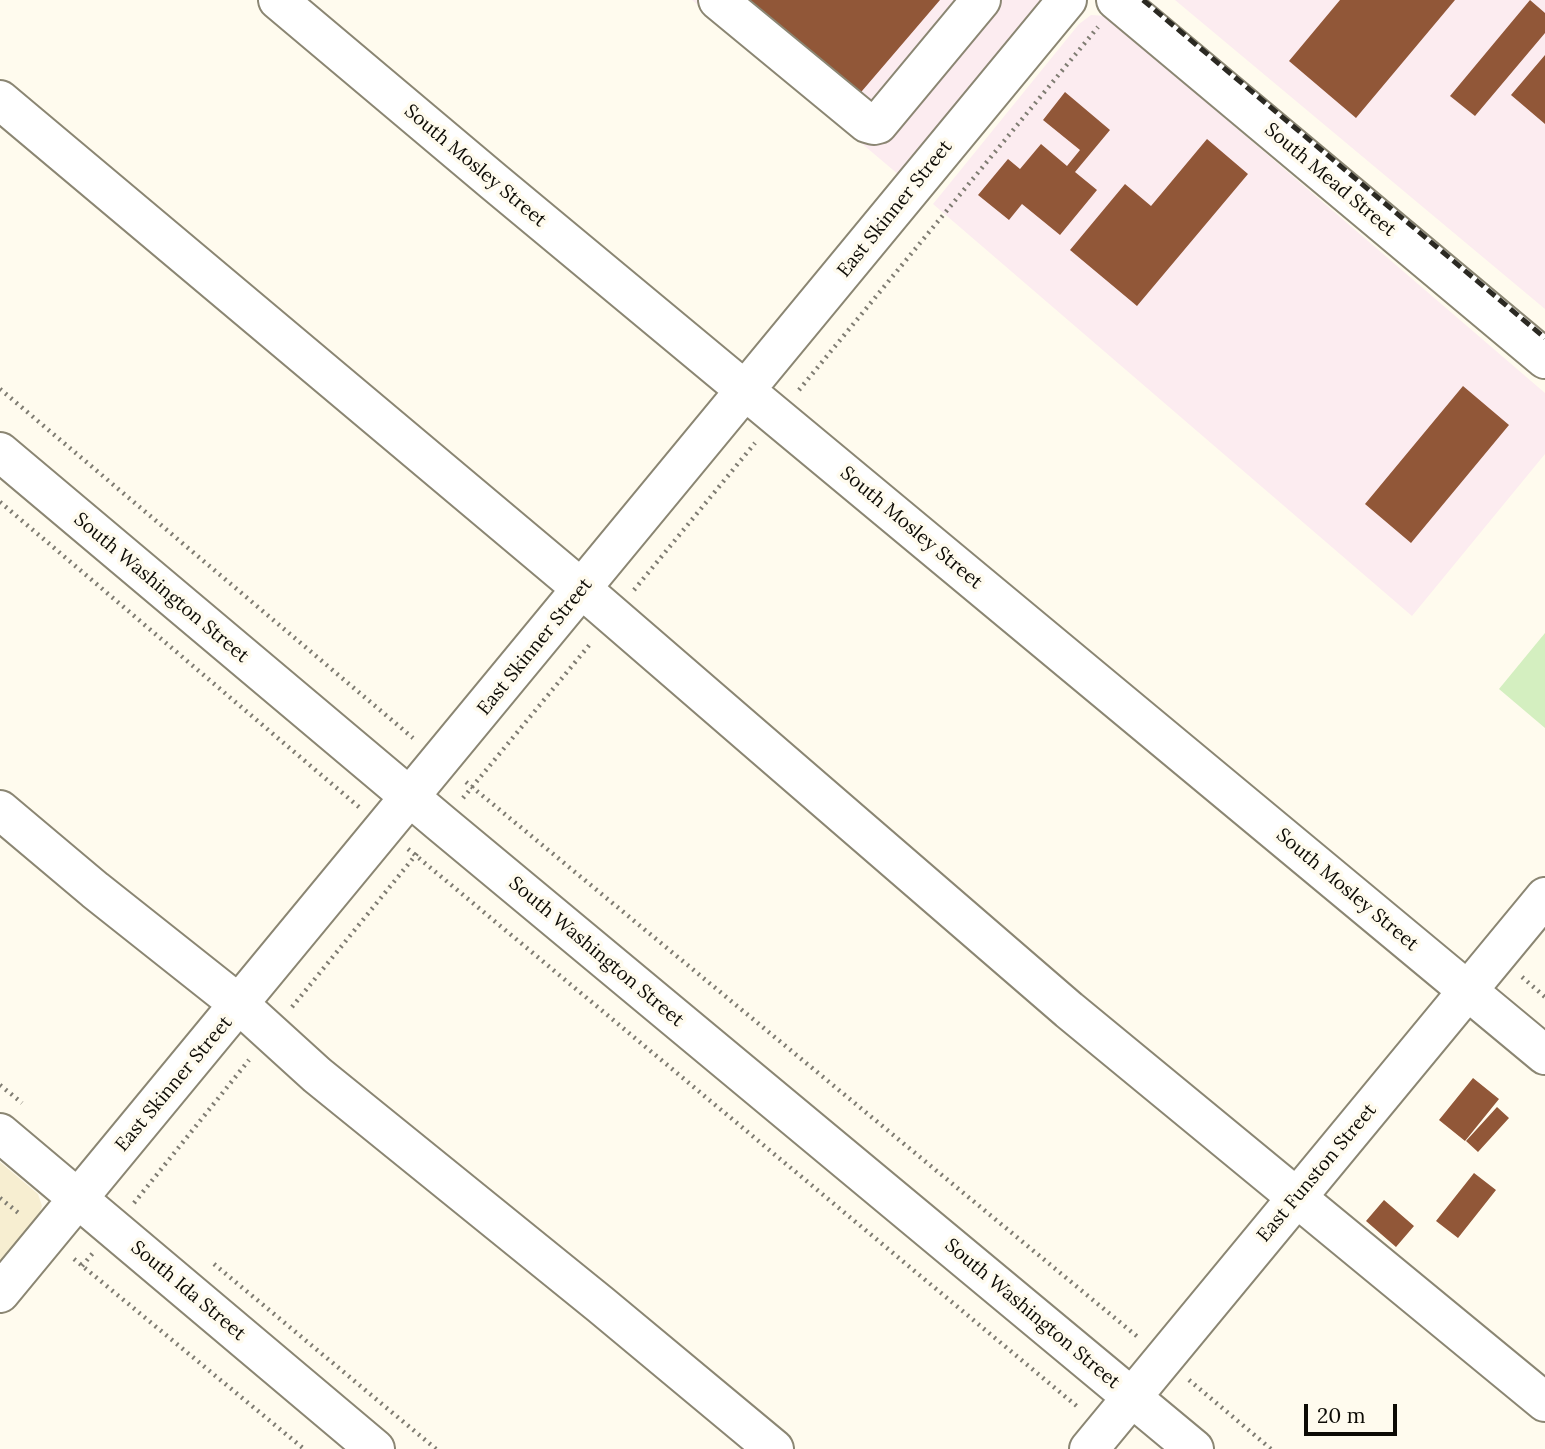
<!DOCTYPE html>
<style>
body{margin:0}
#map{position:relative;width:1545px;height:1449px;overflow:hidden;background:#fffbee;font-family:Lora,serif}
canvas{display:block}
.scale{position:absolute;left:1304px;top:1404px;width:93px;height:32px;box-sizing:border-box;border:4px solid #0d0b05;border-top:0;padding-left:9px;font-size:21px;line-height:24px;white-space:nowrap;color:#0d0b05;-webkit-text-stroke:5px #fffbee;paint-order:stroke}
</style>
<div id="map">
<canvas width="1545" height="1449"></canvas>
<div class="scale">20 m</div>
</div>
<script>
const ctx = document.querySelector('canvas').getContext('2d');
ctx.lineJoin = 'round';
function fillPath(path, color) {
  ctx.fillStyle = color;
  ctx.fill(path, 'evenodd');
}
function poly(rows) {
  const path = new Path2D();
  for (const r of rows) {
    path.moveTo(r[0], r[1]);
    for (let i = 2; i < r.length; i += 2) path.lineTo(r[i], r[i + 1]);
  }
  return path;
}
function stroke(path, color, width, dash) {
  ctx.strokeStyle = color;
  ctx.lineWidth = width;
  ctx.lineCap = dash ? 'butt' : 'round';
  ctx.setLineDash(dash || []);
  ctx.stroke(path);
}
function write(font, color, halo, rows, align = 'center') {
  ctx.font = font + ' Lora,serif';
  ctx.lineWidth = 7;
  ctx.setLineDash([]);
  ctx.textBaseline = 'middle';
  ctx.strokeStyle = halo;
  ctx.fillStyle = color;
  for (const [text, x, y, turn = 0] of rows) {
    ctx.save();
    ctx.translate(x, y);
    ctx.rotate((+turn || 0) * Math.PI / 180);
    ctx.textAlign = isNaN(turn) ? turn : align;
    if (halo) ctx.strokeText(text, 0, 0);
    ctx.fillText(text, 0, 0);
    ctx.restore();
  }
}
fillPath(poly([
 [692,0,1045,0,899,175],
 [1175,0,1545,0,1545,309],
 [1091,15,1106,16,1545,393,1545,454,1412,616,933,204,1079,24]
]), '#fcecf0');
fillPath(poly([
 [0,1162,38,1194,42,1206,37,1220,0,1264]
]), '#f7eed1');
fillPath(poly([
 [1545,633,1545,728,1499,689]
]), '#d4efc0');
fillPath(poly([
 [742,0,940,0,856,98],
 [1340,0,1455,0,1356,118,1289,61],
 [1530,0,1545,13,1545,33,1475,116,1450,96],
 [1545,55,1545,124,1511,95],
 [1065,92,1110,130,1075,172,1097,190,1060,235,1022,204,1009,220,978,195,1008,159,1020,169,1041,144,1067,166,1080,150,1043,120],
 [1207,139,1248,174,1137,306,1070,250,1125,184,1151,206],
 [1463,386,1509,425,1411,543,1365,504],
 [1473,1078,1499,1099,1465,1141,1439,1120],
 [1497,1107,1509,1118,1478,1152,1466,1141],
 [1474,1173,1496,1190,1458,1238,1436,1221],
 [1384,1200,1414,1226,1396,1247,1366,1221]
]), '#915738');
const minor = poly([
 [278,0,493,181,1545,1055],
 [718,0,867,123,874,125,878,124,981,0],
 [1116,0,1545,359],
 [0,100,582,589,1069,1010,1545,1402],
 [0,452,442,824,1194,1449],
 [0,810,95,890,240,1005,317,1075,601,1305,774,1449],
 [0,1133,375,1449],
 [0,1293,1067,0],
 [1089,1449,1545,897]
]);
stroke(minor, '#8b8673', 42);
stroke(poly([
 [0,389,413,738],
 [799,390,1098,27],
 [0,502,359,807],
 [634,590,755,443],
 [466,782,1139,1338],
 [463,798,591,643],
 [408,849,1079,1408],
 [1522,977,1545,997],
 [292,1007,419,851],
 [0,1085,22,1103],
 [0,1198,21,1215],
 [134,1203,249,1060],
 [74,1259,304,1449],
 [214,1264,436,1449],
 [82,1266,93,1253],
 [1189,1380,1271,1449]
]), '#7f7c72', 4.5, [2, 5]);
stroke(minor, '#fff', 38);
stroke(poly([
 [1143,0,1545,338]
]), '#2b2922', 5, [10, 5]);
write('19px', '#0d0b05', '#fffbee', [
 ["South Mosley Street",475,166,40],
 ["South Mead Street",1330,180,40],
 ["East Skinner Street",895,209,-51],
 ["South Mosley Street",911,528,40],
 ["South Washington Street",161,588,40],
 ["East Skinner Street",535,647,-51],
 ["South Mosley Street",1347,890,40],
 ["South Washington Street",596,952,40],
 ["East Skinner Street",174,1084,-50],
 ["East Funston Street",1317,1173,-50],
 ["South Ida Street",188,1291,40],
 ["South Washington Street",1032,1314,40]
]);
</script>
